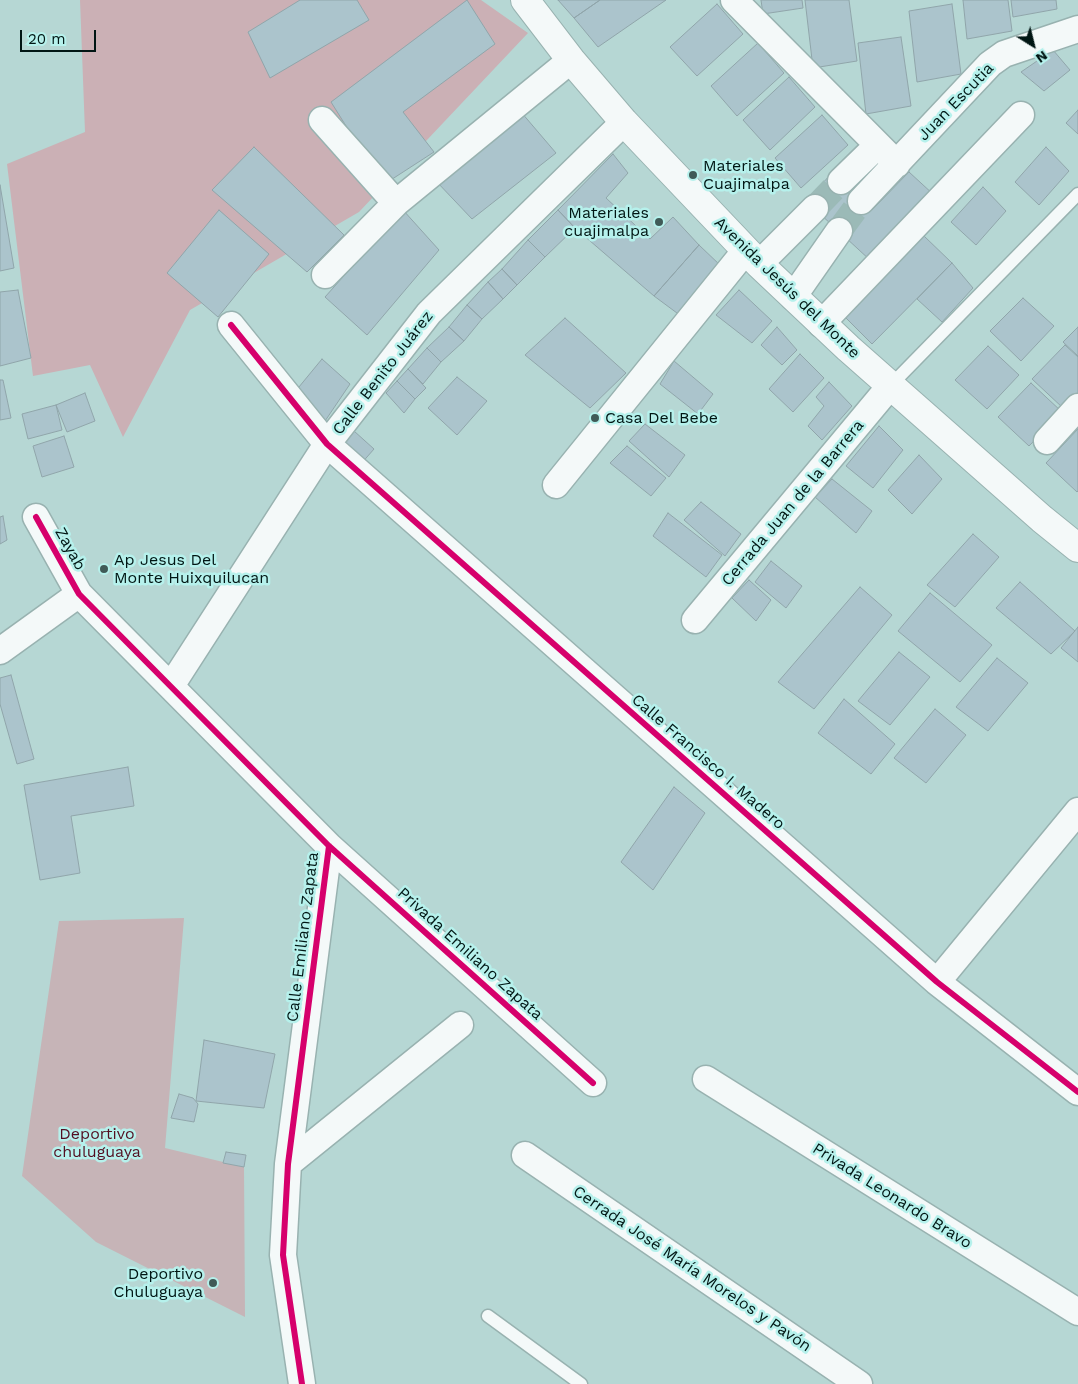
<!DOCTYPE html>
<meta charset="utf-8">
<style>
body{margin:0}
#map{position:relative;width:1078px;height:1384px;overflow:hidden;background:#b6d7d4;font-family:"Work Sans",sans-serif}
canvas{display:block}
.north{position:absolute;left:1008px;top:20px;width:50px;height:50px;-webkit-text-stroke:4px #b6f1ec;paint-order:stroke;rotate:144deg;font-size:14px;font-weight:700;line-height:20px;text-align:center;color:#011614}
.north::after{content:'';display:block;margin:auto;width:18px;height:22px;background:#011614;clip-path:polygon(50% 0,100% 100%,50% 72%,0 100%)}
.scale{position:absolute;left:20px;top:30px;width:76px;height:22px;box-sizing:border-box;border:2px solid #011614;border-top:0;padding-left:6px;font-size:15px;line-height:18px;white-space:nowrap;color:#011614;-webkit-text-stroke:4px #b6f1ec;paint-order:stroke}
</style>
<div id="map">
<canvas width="1078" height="1384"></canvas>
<div class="north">N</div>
<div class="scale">20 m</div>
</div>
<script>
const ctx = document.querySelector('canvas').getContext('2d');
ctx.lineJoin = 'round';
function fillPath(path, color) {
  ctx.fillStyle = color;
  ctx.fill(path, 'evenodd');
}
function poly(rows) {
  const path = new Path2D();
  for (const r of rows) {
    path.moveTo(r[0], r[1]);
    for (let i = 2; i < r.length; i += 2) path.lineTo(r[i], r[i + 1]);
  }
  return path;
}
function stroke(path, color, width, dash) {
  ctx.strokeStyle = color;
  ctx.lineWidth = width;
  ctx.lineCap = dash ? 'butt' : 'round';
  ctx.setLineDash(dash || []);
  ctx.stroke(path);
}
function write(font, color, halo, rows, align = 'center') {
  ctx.font = font + ' "Work Sans",sans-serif';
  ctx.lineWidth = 5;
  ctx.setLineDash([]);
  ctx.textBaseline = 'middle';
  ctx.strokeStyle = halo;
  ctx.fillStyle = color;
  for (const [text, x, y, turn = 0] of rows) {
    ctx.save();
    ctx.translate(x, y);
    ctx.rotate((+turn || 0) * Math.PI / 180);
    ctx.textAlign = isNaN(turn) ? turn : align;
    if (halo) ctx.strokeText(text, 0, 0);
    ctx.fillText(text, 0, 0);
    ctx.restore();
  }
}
fillPath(poly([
 [184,918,165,1148,244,1167,245,1317,96,1242,22,1176,59,921]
]), '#c6b4b7');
fillPath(poly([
 [80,0,481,0,528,33,359,212,190,310,123,437,90,365,33,376,7,164,85,132]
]), '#cbb0b5');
const building = poly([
 [300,0,357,0,369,20,270,78,248,32,300,0],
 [467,0,495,44,403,112,434,152,383,185,331,102,467,0],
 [558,0,600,0,574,18,558,0],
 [600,0,666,0,598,47,574,18,600,0],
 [761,0,802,0,803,8,763,14,761,0],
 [805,0,849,0,857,61,813,68,805,0],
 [963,0,1008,0,1012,31,967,39,963,0],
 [1011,0,1056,0,1057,9,1013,17,1011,0],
 [717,4,743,34,697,76,670,47,717,4],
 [952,4,961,74,917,82,909,11,952,4],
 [901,37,911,106,866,114,858,43,901,37],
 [758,43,784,73,737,116,711,86,758,43],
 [1053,50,1070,70,1044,91,1021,72,1053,50],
 [789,77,815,107,770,150,743,120,789,77],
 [1078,110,1078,134,1066,123,1078,110],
 [521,112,556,153,472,219,436,181,521,112],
 [822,115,848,145,801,188,775,158,822,115],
 [254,147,344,235,307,272,212,190,254,147],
 [1046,147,1069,171,1039,205,1015,182,1046,147],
 [613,154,628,173,606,198,650,239,673,217,699,245,654,296,575,228,558,210,613,154],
 [909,172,934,195,871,261,806,201,832,173,872,210,909,172],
 [0,185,14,268,0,271,0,185],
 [983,187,1006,211,976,245,951,222,983,187],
 [219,210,269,254,218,317,167,273,219,210],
 [403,210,439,250,367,335,325,297,403,210],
 [558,210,575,228,545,257,528,240,558,210],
 [924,236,952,263,872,344,843,315,924,236],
 [528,240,545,257,517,285,502,269,528,240],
 [699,245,721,266,681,316,654,296,699,245],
 [952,263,973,288,942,322,917,299,952,263],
 [502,269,517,285,503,299,488,282,502,269],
 [488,282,503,299,482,319,467,305,488,282],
 [18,290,31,358,0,366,0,292,18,290],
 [739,290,772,321,752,343,716,315,739,290],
 [1023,298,1054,326,1021,361,990,331,1023,298],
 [467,305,482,319,464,341,449,327,467,305],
 [565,318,626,373,590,408,525,355,565,318],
 [449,327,464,341,441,362,427,348,449,327],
 [777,327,797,350,782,365,761,345,777,327],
 [1078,327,1078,356,1063,342,1078,327],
 [1065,345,1078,357,1078,393,1063,408,1032,379,1065,345],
 [988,346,1019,375,987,409,955,380,988,346],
 [427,348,441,362,423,384,408,369,427,348],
 [800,354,824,378,793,412,769,389,800,354],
 [322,359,350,384,323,424,294,393,322,359],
 [674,361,713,394,698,414,660,384,674,361],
 [408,369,426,388,415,399,397,381,408,369],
 [457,377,487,401,457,435,428,408,457,377],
 [0,380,3,380,11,418,0,420,0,380],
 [397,381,415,399,404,413,386,393,397,381],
 [829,382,852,406,822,440,808,426,824,406,816,397,829,382],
 [1031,383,1062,412,1029,446,998,417,1031,383],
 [85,393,95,421,67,432,56,405,85,393],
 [56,405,62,430,28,439,22,414,56,405],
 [645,424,685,455,669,477,629,441,645,424],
 [879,426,903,450,873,488,846,466,879,426],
 [1078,429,1078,491,1077,492,1046,463,1078,429],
 [354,431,374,449,360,465,337,448,354,431],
 [64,436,74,467,42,477,33,446,64,436],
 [627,446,666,478,651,496,610,463,627,446],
 [919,455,942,479,912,514,888,490,919,455],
 [832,479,872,511,856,533,815,497,832,479],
 [701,502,741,534,725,556,684,520,701,502],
 [668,513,722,555,706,577,653,536,668,513],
 [3,516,7,540,0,544,0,517,3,516],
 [973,534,999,557,955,607,927,585,973,534],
 [771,561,802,586,786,608,755,582,771,561],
 [749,580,771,600,756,621,732,598,749,580],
 [1020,582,1075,631,1051,654,996,608,1020,582],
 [860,587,892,615,814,709,778,682,860,587],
 [930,593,992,645,960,682,898,631,930,593],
 [1078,627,1078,662,1061,648,1078,627],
 [899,652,930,677,890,725,858,701,899,652],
 [997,658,1028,683,988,731,956,707,997,658],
 [11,675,34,759,17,764,0,704,0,678,11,675],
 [844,699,895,744,871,774,818,733,844,699],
 [935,709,966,735,926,783,894,758,935,709],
 [128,767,134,806,71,816,80,873,40,880,24,785,128,767],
 [674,787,705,813,653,890,621,862,674,787],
 [204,1040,275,1054,264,1108,196,1101,204,1040],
 [179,1094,193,1098,198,1104,194,1122,171,1118,179,1094],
 [226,1152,246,1155,244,1167,223,1163,226,1152]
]);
fillPath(building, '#abc4cc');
stroke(building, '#90a5aa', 1);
stroke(poly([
 [815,208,841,181],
 [839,231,861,201]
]), '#9bbab7', 26, [26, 13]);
const lane = poly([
 [891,385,1078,194],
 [488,1316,581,1384]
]);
const street = poly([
 [734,0,897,164],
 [322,120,396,203],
 [841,181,878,145],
 [861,201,990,64,1004,54,1078,29],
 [759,264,815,208],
 [325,275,396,203,571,60],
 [793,297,839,231],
 [821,324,1021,115],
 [231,325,327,444,937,982,1078,1092],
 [1047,441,1078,407],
 [556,485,746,250],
 [36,517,79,594,329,846,593,1083],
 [695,620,891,385],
 [0,651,79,594],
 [171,686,327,444,429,313,624,122],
 [937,982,1078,811],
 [706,1079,1078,1312],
 [525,1155,859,1384],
 [288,1164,460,1025],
 [302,1384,283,1255,288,1164,329,846]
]);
const secondary = poly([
 [525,0,571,60,624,122,759,264,848,348,1042,519,1078,548]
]);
stroke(lane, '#98b2b0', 15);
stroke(street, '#98b2b0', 29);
stroke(secondary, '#98b2b0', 30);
stroke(lane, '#f4f9f9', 12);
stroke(street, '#f4f9f9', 26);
stroke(secondary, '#f4f9f9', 28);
stroke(poly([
 [231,325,327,444,937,982,1078,1092],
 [36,517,79,594,329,846,593,1083],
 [302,1384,283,1255,288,1164,329,846]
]), '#d6006c', 6);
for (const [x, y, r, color] of [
 [693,175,5,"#405a57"],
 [659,222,5,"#405a57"],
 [595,418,5,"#405a57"],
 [104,569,5,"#405a57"],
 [213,1283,5,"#405a57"]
]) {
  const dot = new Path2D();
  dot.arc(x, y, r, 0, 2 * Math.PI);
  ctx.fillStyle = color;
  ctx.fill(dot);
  stroke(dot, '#b6f1ec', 2);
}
write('16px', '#011614', '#b6f1ec', [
 ["Juan Escutia",956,102,-46],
 ["Avenida Jesús del Monte",787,288,44],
 ["Calle Benito Juárez",383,373,-52],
 ["Cerrada Juan de la Barrera",793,503,-50],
 ["Zayab",70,549,61],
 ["Calle Francisco I. Madero",708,762,41],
 ["Calle Emiliano Zapata",303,937,-83],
 ["Privada Emiliano Zapata",470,954,42],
 ["Privada Leonardo Bravo",892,1196,32],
 ["Cerrada José María Morelos y Pavón",692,1269,34]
]);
write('16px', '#011614', '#b6f1ec', [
 ["Materiales",703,166],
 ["Cuajimalpa",703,184],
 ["Materiales",649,213,"right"],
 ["cuajimalpa",649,231,"right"],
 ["Casa Del Bebe",605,418],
 ["Ap Jesus Del",114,560],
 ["Monte Huixquilucan",114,578],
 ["Deportivo",203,1274,"right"],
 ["Chuluguaya",203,1292,"right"]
], 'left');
write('16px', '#530f21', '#b6f1ec', [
 ["Deportivo",97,1134],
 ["chuluguaya",97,1152]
]);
</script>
